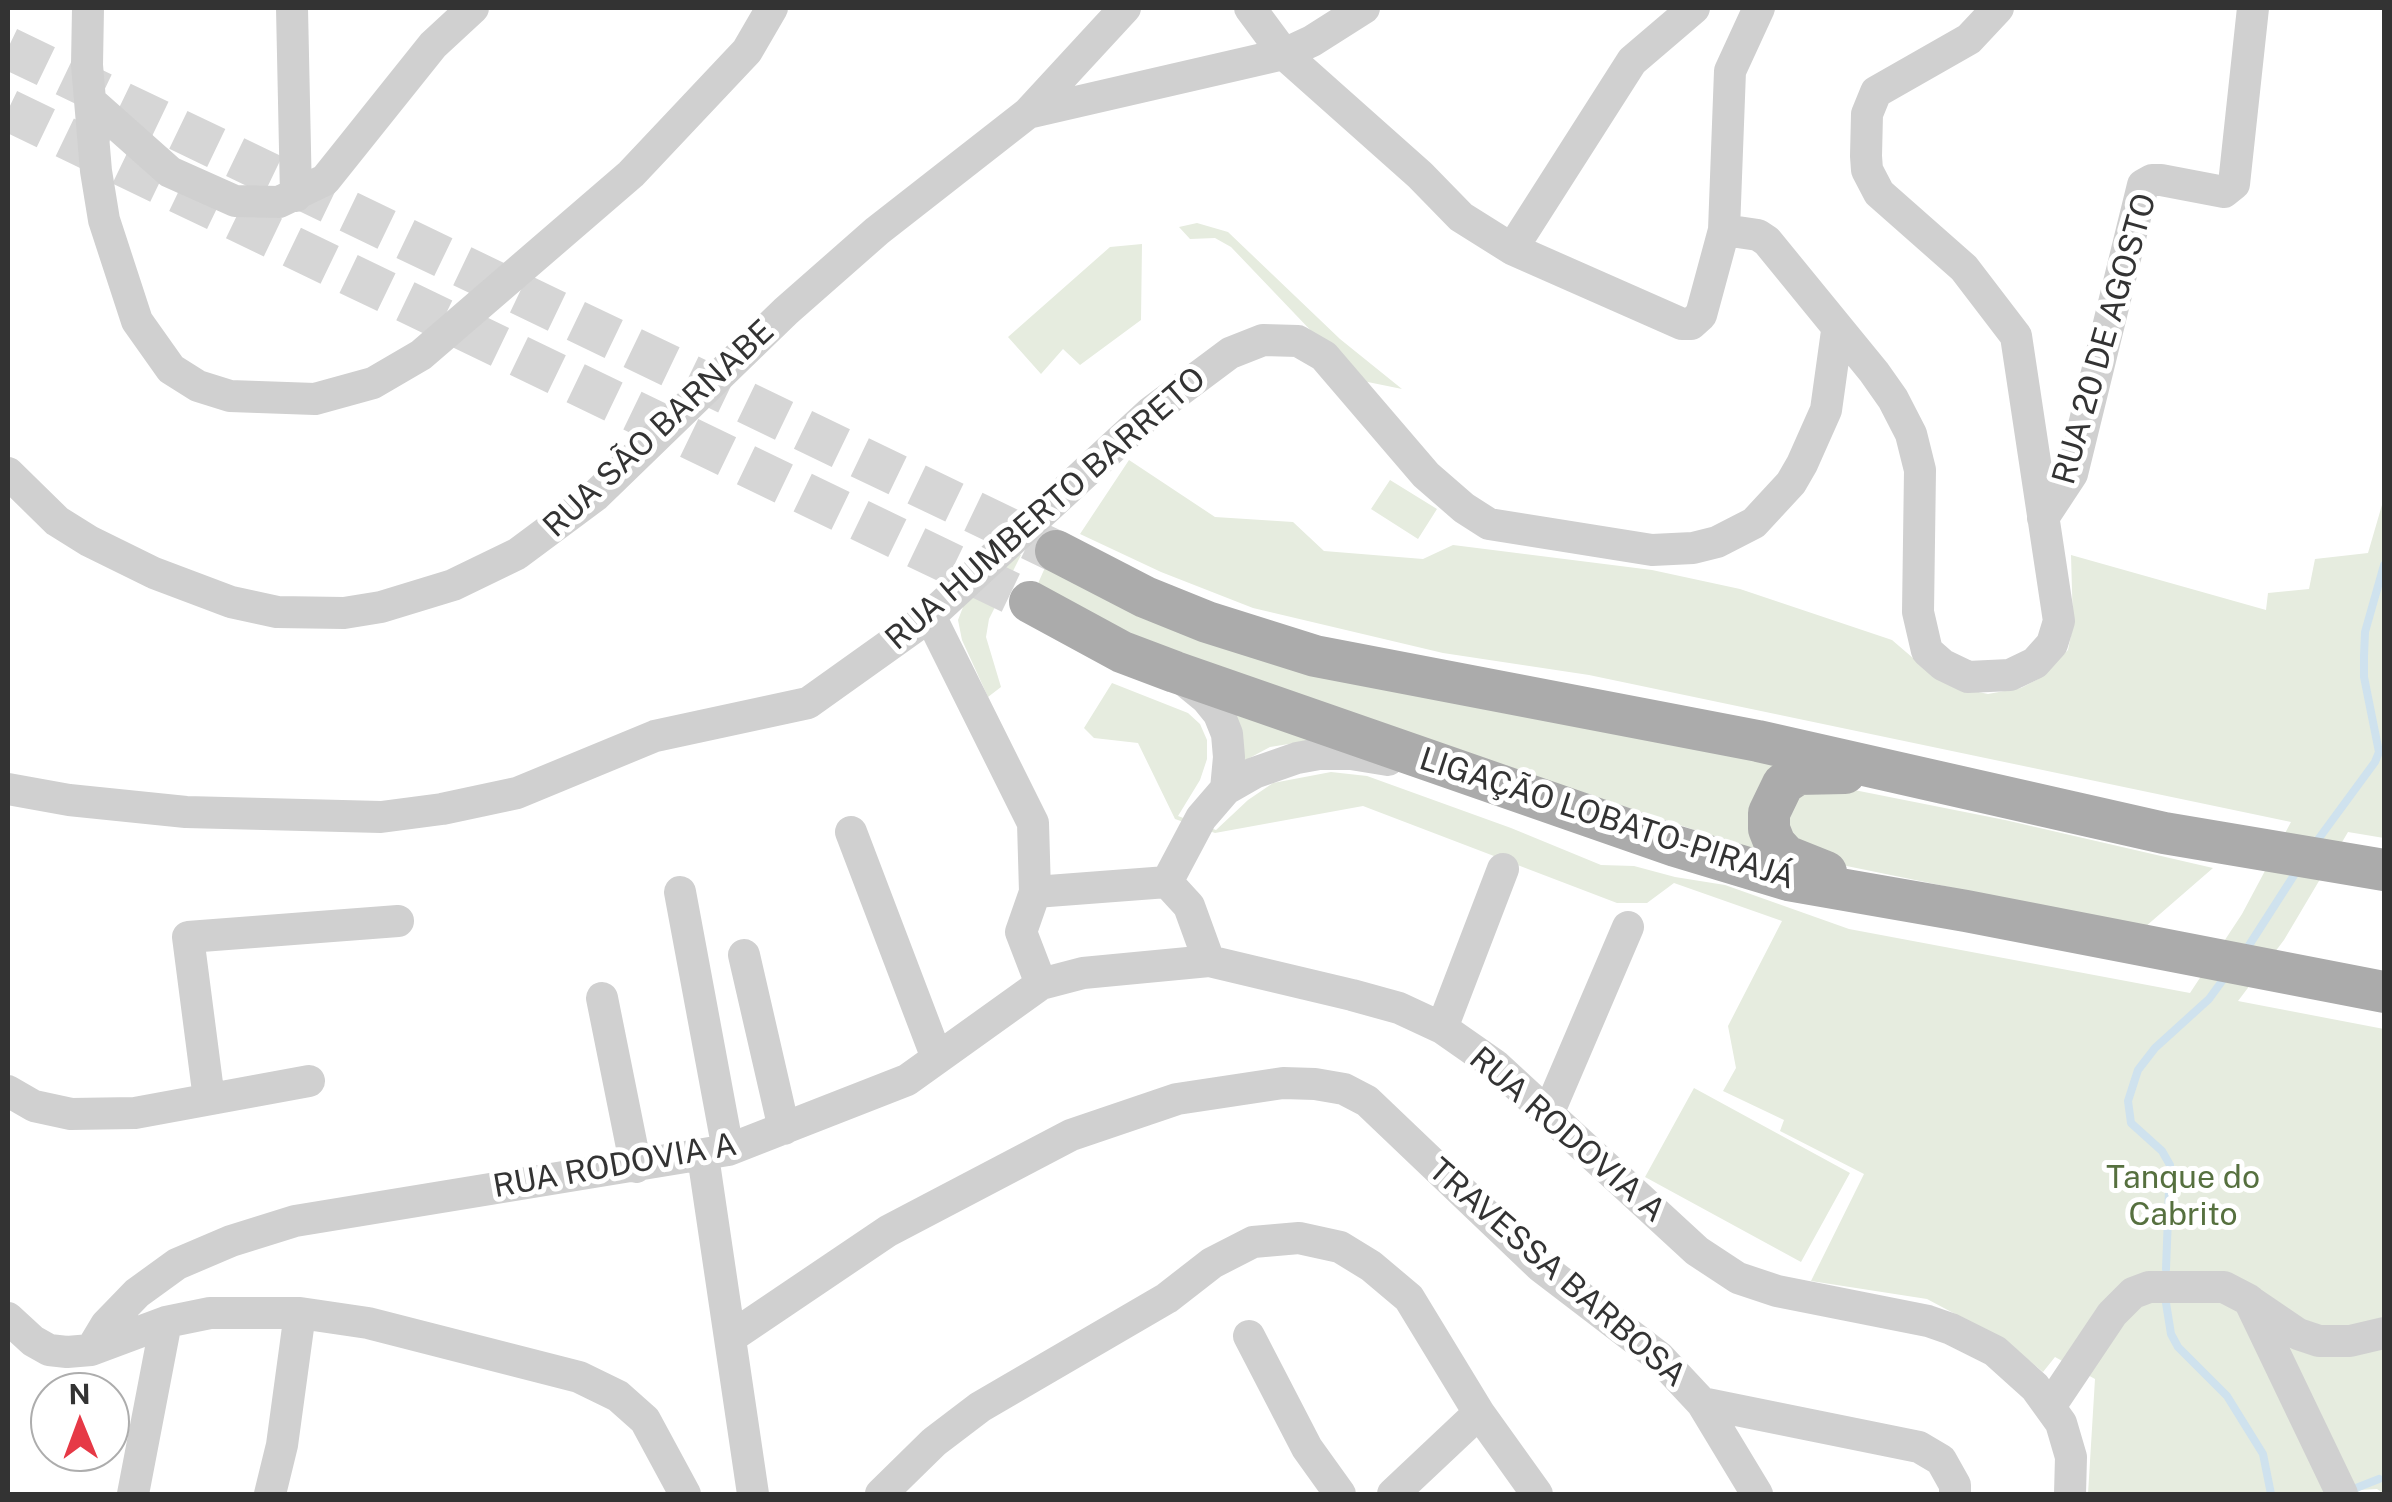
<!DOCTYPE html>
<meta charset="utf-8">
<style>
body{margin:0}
#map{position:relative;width:2392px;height:1502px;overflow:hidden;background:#fff;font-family:"Public Sans",sans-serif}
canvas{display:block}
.frame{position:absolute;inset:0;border:10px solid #333;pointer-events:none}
.north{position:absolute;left:30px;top:1372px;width:100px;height:100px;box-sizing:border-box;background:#fff;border:2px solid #adadad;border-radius:50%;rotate:359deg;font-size:28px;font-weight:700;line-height:40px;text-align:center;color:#333}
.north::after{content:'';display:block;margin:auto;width:35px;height:45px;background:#e63946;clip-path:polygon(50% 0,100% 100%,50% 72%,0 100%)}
</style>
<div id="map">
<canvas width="2392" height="1502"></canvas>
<div class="frame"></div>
<div class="north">N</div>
</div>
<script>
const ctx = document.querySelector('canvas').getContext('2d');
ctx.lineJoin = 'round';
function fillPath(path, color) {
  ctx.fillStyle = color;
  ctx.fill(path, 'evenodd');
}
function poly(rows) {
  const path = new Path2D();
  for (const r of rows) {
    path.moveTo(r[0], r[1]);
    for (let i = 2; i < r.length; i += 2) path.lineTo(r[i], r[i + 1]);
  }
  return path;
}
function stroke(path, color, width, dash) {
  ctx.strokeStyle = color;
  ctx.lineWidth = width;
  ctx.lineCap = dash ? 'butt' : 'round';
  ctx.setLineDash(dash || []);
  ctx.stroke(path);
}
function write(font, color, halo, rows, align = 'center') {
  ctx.font = font + ' "Public Sans",sans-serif';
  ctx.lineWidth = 10;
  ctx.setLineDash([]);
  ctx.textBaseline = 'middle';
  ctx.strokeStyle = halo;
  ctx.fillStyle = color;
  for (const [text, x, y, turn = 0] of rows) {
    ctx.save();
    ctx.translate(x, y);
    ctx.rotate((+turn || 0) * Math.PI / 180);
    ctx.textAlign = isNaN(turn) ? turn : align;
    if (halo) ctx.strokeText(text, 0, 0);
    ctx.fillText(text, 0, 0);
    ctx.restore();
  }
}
fillPath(poly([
 [1197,223,1228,232,1340,339,1402,389,1358,380,1231,247,1215,238,1190,239,1179,227],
 [1142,244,1141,320,1080,365,1063,349,1041,374,1008,337,1110,247],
 [1129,460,1215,517,1293,522,1324,551,1423,559,1453,545,1652,570,1740,589,1892,640,1913,658,1964,689,1988,694,2021,688,2038,679,2068,650,2073,625,2071,555,2266,610,2268,593,2309,589,2315,559,2368,553,2384,498,2384,838,2348,832,2284,940,2238,1001,2384,1029,2384,1494,2377,1489,2360,1490,2356,1494,2088,1494,2095,1379,2055,1357,2043,1372,2004,1340,1927,1299,1811,1281,1864,1174,1780,1131,1784,1120,1723,1091,1736,1068,1728,1026,1782,921,1674,883,1647,903,1617,903,1363,806,1215,833,1175,819,1138,743,1094,738,1084,728,1112,683,1188,713,1200,724,1207,740,1207,759,1200,780,1178,816,1216,830,1248,800,1273,783,1331,772,1367,776,1511,828,1601,865,1634,866,1675,877,1725,885,1849,929,2190,993,2242,914,2291,822,1589,675,1443,653,1253,608,1161,572,1080,534],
 [1390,480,1437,509,1418,539,1371,509],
 [1014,552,1021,555,989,619,986,637,1001,687,988,697,962,640,958,620,965,602],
 [1047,563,1785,762,1760,852,1185,659,1036,588],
 [1229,709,1320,739,1270,747,1242,762],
 [1829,785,2005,820,2213,868,2145,927,1827,862,1790,837,1787,814,1796,796],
 [1694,1088,1850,1173,1801,1262,1645,1177]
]), '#e6ecdf');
stroke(poly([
 [2314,845,2375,762,2379,752,2364,677,2364,656,2365,632,2384,565],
 [2246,950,2298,869],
 [2166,1269,2170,1165,2162,1151,2131,1123,2128,1101,2138,1070,2155,1048,2209,999,2225,977],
 [2166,1303,2171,1334,2178,1347,2227,1396,2263,1454,2271,1494],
 [2356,1488,2379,1479]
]), '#cfe2ee', 8);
stroke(poly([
 [8,48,1055,551],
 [8,110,1030,602]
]), '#d6d6d6', 42, [42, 21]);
stroke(poly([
 [88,8,87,65,96,171,104,220,137,321,171,369,198,386,230,396,315,399,373,383,421,355,631,174,747,51,772,8],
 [292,8,296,196],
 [1250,8,1284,54,1420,175,1461,217,1512,249,1682,324,1691,324,1701,315,1724,230,1730,71,1759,8],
 [90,101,170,172,235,201,279,202,325,180,433,45,473,8],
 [1028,113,1125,8],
 [1724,230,1758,235,1767,241,1874,372,1893,399,1911,434,1920,470,1918,612,1927,651,1943,665,1968,677,2010,675,2035,663,2052,644,2059,621,2016,336,1964,268,1879,193,1867,170,1866,156,1867,114,1876,92,1969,39,1998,8],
 [1512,249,1632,61,1694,8],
 [8,473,57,521,89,541,154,573,231,602,277,612,344,613,381,607,453,585,517,554,595,496,786,311,877,231,1028,113,1284,54,1312,41,1364,8],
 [2043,518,2072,474,2143,185,2152,180,2161,180,2224,192,2234,184,2253,8],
 [930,616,1033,823,1035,892,1021,932,1041,984],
 [1184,680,1206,698,1219,714,1227,734,1229,757,1226,789],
 [8,789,69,800,186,812,381,817,442,809,517,793,655,736,808,703,930,616,1151,412,1230,353,1263,340,1298,341,1324,356,1426,475,1464,508,1489,524,1652,550,1693,548,1717,542,1754,523,1791,483,1802,464,1826,410,1837,331],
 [851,832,937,1058],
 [1167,882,1201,818,1226,789,1254,773,1297,758,1319,754,1351,754,1388,760],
 [680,892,728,1150],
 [1035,892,1167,882,1189,906,1209,961],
 [744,955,784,1129],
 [602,998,636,1167],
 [1442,1028,1503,869],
 [8,1091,34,1106,71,1114,135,1113,309,1081],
 [209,1099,188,937,398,921],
 [1548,1114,1628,927],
 [703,1156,753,1494],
 [2251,1302,2298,1334,2319,1341,2350,1341,2384,1333],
 [8,1318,33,1341,49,1350,67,1352,91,1350,166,1322,210,1313,300,1313,368,1323,579,1377,618,1396,645,1420,685,1494],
 [1249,1336,1307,1448,1340,1494],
 [731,1337,888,1231,1071,1135,1177,1099,1283,1083,1315,1084,1344,1089,1367,1101,1540,1266,1659,1357,1702,1403,1919,1447,1941,1460,1955,1485,1955,1494],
 [91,1350,106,1325,137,1293,177,1264,231,1241,295,1221,728,1150,907,1080,1041,984,1083,973,1209,961,1352,995,1399,1008,1442,1028,1495,1065,1697,1251,1738,1278,1777,1291,1928,1321,1951,1329,1995,1351,2035,1387,2061,1423,2071,1457,2070,1494],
 [1702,1403,1757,1494],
 [2051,1405,2112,1314,2133,1293,2149,1287,2224,1287,2249,1300,2342,1494],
 [133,1494,166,1322],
 [270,1494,282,1445,300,1313],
 [881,1494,934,1442,980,1407,1167,1298,1212,1263,1253,1242,1299,1238,1340,1247,1371,1266,1409,1298,1479,1413,1537,1494],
 [1393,1494,1479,1413]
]), '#d0d0d0', 32);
stroke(poly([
 [1056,551,1145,597,1207,622,1315,656,1758,741,2164,833,2384,870],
 [1030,602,1122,652,1175,672,1675,846,1788,880,1966,911,2384,992],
 [1826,872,1786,856,1775,844,1769,829,1769,813,1783,784,1798,774,1845,773]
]), '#ababab', 42);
write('32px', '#333', '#fff', [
 ["RUA 20 DE AGOSTO",2105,339,-74],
 ["RUA SÃO BARNABE",659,429,-43],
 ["RUA HUMBERTO BARRETO",1046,509,-41],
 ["LIGAÇÃO LOBATO-PIRAJÁ",1607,819,18],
 ["RUA RODOVIA A",1567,1135,41],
 ["RUA RODOVIA A",615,1166,-10],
 ["TRAVESSA BARBOSA",1557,1273,41]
]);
write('32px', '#56703f', '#fff', [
 ["Tanque do",2183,1178],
 ["Cabrito",2183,1215]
]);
</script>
